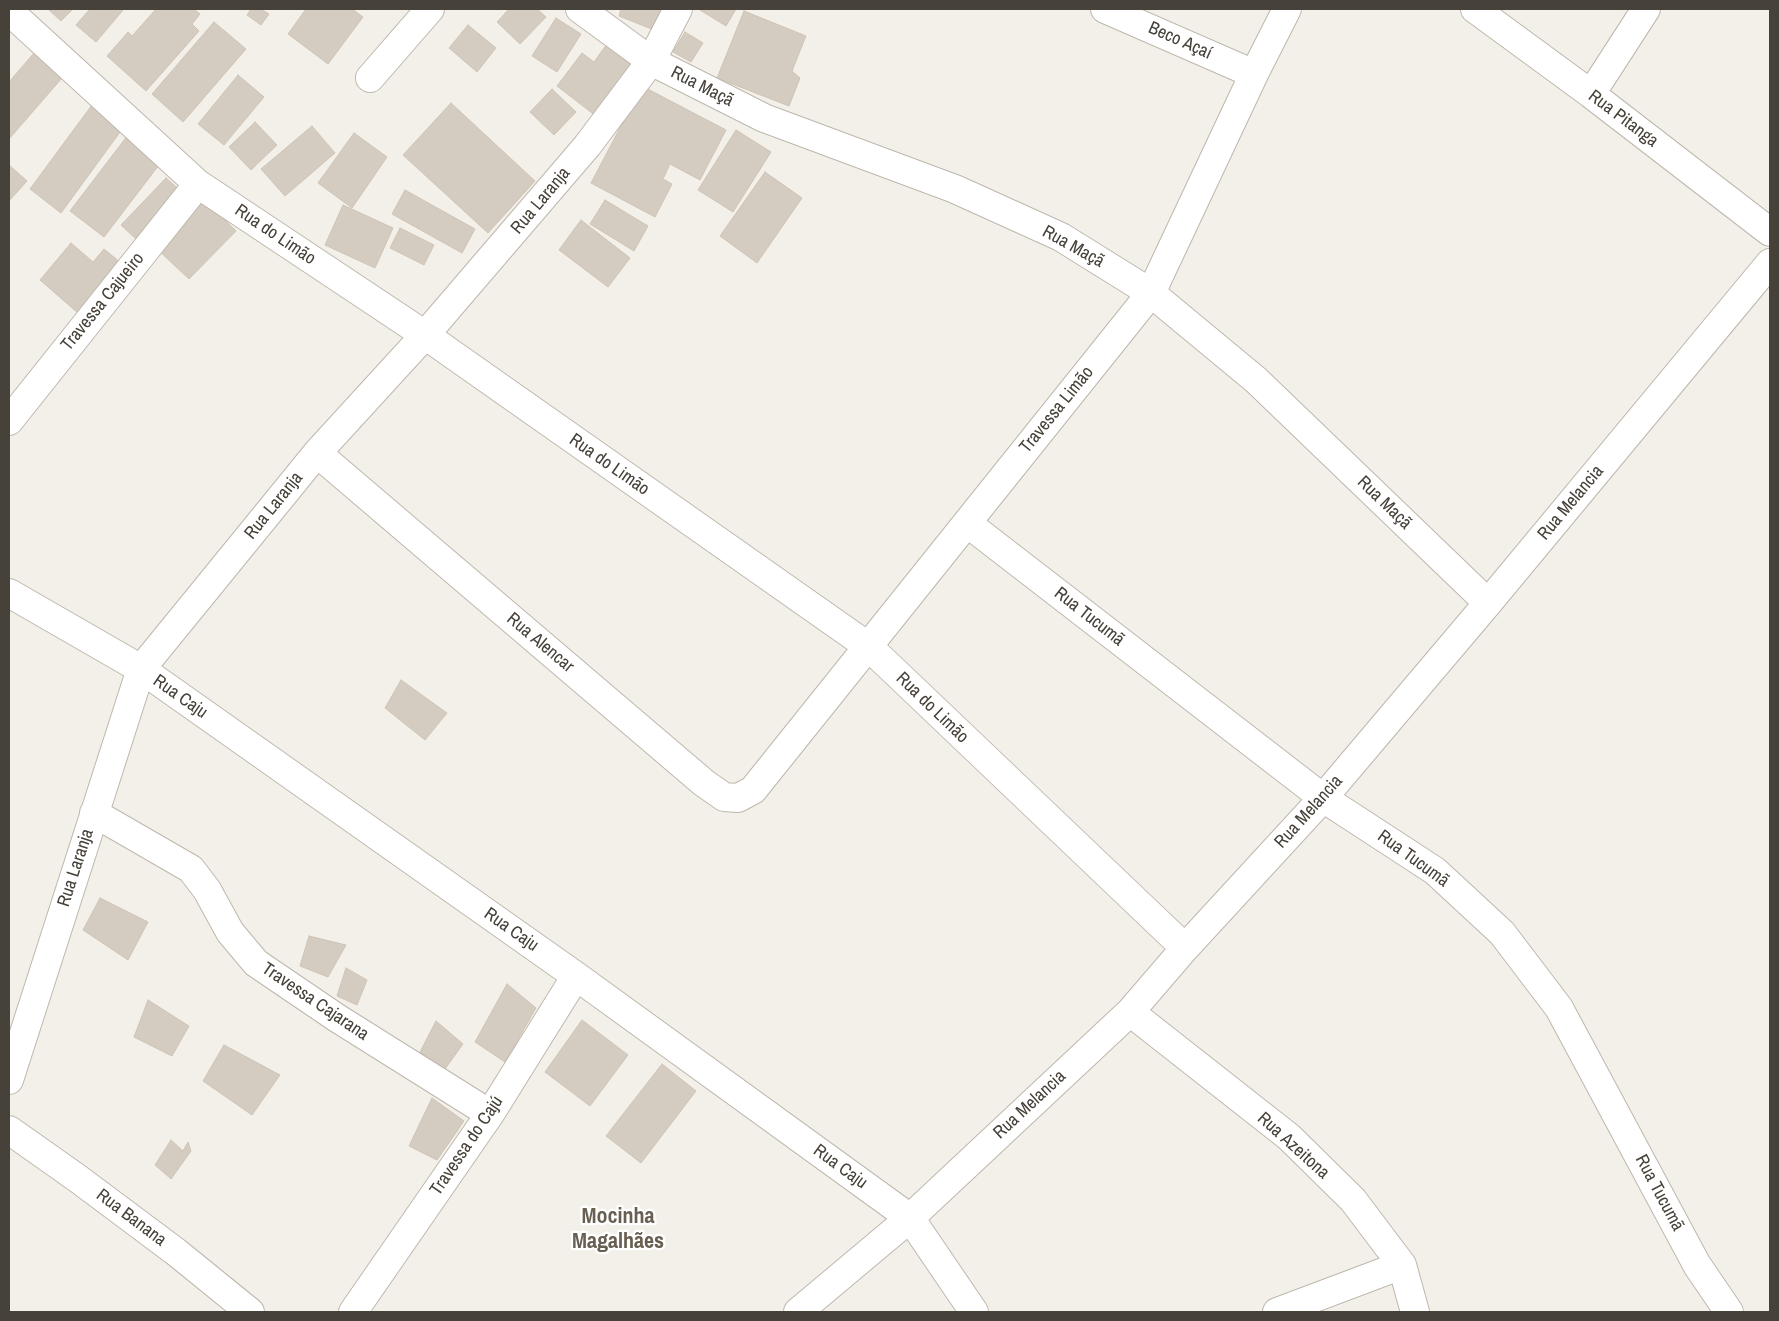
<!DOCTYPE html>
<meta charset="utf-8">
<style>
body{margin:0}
#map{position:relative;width:1779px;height:1321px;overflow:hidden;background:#f3f0ea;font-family:"Archivo Narrow",sans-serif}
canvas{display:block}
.frame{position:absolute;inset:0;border:10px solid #464139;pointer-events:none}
</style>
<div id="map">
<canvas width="1779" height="1321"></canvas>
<div class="frame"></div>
</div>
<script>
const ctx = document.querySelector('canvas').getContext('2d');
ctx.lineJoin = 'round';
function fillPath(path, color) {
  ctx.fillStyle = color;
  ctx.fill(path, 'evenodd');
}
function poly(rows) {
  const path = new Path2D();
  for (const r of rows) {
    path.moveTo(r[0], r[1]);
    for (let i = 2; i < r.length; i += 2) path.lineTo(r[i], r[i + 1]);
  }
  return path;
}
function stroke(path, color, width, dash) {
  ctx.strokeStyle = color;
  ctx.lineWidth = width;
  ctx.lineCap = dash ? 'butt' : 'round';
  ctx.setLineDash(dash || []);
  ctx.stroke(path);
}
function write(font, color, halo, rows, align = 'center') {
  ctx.font = font + ' "Archivo Narrow",sans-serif';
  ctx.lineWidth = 4.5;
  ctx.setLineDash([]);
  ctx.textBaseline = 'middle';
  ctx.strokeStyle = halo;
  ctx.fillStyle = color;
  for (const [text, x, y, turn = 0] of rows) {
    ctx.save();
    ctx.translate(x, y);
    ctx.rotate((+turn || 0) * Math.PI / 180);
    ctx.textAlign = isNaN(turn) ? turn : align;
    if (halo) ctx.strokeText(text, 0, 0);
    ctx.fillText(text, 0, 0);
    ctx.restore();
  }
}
const building = poly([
 [48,9,73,9,61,21,48,9],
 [90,9,124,9,96,42,76,25,90,9],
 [156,9,194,9,200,14,192,24,199,31,146,91,107,56,128,32,132,36,156,9],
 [251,9,261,9,269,14,261,25,247,15,251,9],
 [306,9,352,9,363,17,328,64,288,34,306,9],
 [509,9,537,9,546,17,520,44,497,22,509,9],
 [621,9,663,9,654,30,619,16,621,9],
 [700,9,736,9,726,26,700,10,700,9],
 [744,11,806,36,792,71,800,78,789,106,717,78,744,11],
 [556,18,581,34,557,72,532,56,556,18],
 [214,22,246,49,183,122,152,94,214,22],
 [468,25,496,48,477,72,449,48,468,25],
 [685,32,703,43,691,62,673,52,685,32],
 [607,44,634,65,596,116,557,86,582,53,594,62,607,44],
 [34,53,62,78,9,139,9,82,34,53],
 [238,75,264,97,224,145,198,124,238,75],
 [642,86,726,130,700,180,670,164,663,179,672,184,655,217,591,183,642,86],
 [552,89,576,112,554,135,530,112,552,89],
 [451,103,535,181,488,233,403,155,451,103],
 [92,105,123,128,61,213,30,189,92,105],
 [255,122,277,145,251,170,229,147,255,122],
 [312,126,335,153,285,196,261,169,312,126],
 [736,130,771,152,733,212,698,190,736,130],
 [354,133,387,157,352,208,318,183,354,133],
 [128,135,162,161,104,237,70,211,128,135],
 [9,165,27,181,9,201,9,165],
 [765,172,802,198,757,263,720,236,765,172],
 [166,178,182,192,137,240,121,225,166,178],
 [405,190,475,229,462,253,392,214,405,190],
 [204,199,236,231,189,279,156,248,204,199],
 [605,200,648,226,634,251,590,224,605,200],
 [343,205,393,228,375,268,325,245,343,205],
 [581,220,630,258,608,287,559,250,581,220],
 [400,228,434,245,424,265,390,248,400,228],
 [71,243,93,262,104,249,121,263,78,313,40,280,71,243],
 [401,680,447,713,425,740,385,708,401,680],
 [100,898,148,922,128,960,83,930,100,898],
 [309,936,346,945,328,977,300,966,309,936],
 [346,968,367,980,357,1005,337,996,346,968],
 [507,984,536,1008,505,1062,475,1042,507,984],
 [148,1000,189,1026,172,1056,134,1037,148,1000],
 [582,1020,628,1055,590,1106,545,1072,582,1020],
 [436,1021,463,1044,445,1069,419,1054,436,1021],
 [224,1045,280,1075,252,1115,203,1081,224,1045],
 [662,1064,696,1091,641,1163,606,1136,662,1064],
 [432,1098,464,1121,437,1160,409,1146,432,1098],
 [171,1140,183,1151,188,1142,191,1151,171,1179,155,1165,171,1140]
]);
fillPath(building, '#d4ccc0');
stroke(building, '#cec3b4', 1);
const minor = poly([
 [580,9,651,61,764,118,955,189,1061,237,1151,293,1256,380,1488,603],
 [1105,9,1254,74],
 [1475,9,1591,94,1770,232],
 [9,11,198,184,425,335,869,647,1185,948],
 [370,78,430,9],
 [1591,94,1646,9],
 [9,421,198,184],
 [317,453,704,783,724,797,738,798,753,790,1151,293,1254,74,1287,9],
 [967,523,1323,798,1435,871,1502,933,1559,1008,1697,1265,1729,1312],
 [9,593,141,669,576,976,910,1218,974,1312],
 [94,813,191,869,207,890,230,932,256,963,337,1018,490,1114],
 [1130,1012,1289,1137,1353,1200,1402,1265,1415,1312],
 [9,1080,141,669,317,453,425,335,587,146,651,61,678,9],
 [9,1130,77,1178,176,1252,250,1312],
 [353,1312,490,1114,576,976],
 [798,1312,910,1218,1130,1012,1185,948,1323,798,1488,603,1770,263],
 [1277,1312,1402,1265]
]);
stroke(minor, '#beb7ad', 30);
stroke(minor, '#fff', 28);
write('18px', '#464139', '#fff', [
 ["Beco Açaí",1180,41,24],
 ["Rua Maçã",702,87,27],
 ["Rua Pitanga",1623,119,37],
 ["Rua Laranja",541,201,-50],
 ["Rua do Limão",275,235,34],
 ["Rua Maçã",1073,247,29],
 ["Travessa Cajueiro",103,302,-51],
 ["Travessa Limão",1057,410,-51],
 ["Rua do Limão",609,465,35],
 ["Rua Maçã",1384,503,44],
 ["Rua Melancia",1571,503,-50],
 ["Rua Laranja",274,506,-51],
 ["Rua Tucumã",1089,617,38],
 ["Rua Alencar",540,643,40],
 ["Rua Caju",180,697,35],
 ["Rua do Limão",932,708,44],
 ["Rua Melancia",1309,812,-48],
 ["Rua Tucumã",1413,859,36],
 ["Rua Laranja",76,868,-72],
 ["Rua Caju",511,930,35],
 ["Travessa Cajarana",315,1002,34],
 ["Rua Melancia",1030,1105,-43],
 ["Travessa do Cajú",467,1146,-56],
 ["Rua Azeitona",1293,1146,42],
 ["Rua Caju",840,1167,36],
 ["Rua Tucumã",1659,1193,62],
 ["Rua Banana",131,1218,37]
]);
write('bold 22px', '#685e51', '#fff', [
 ["Mocinha",618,1217],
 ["Magalhães",618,1242]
]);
</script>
